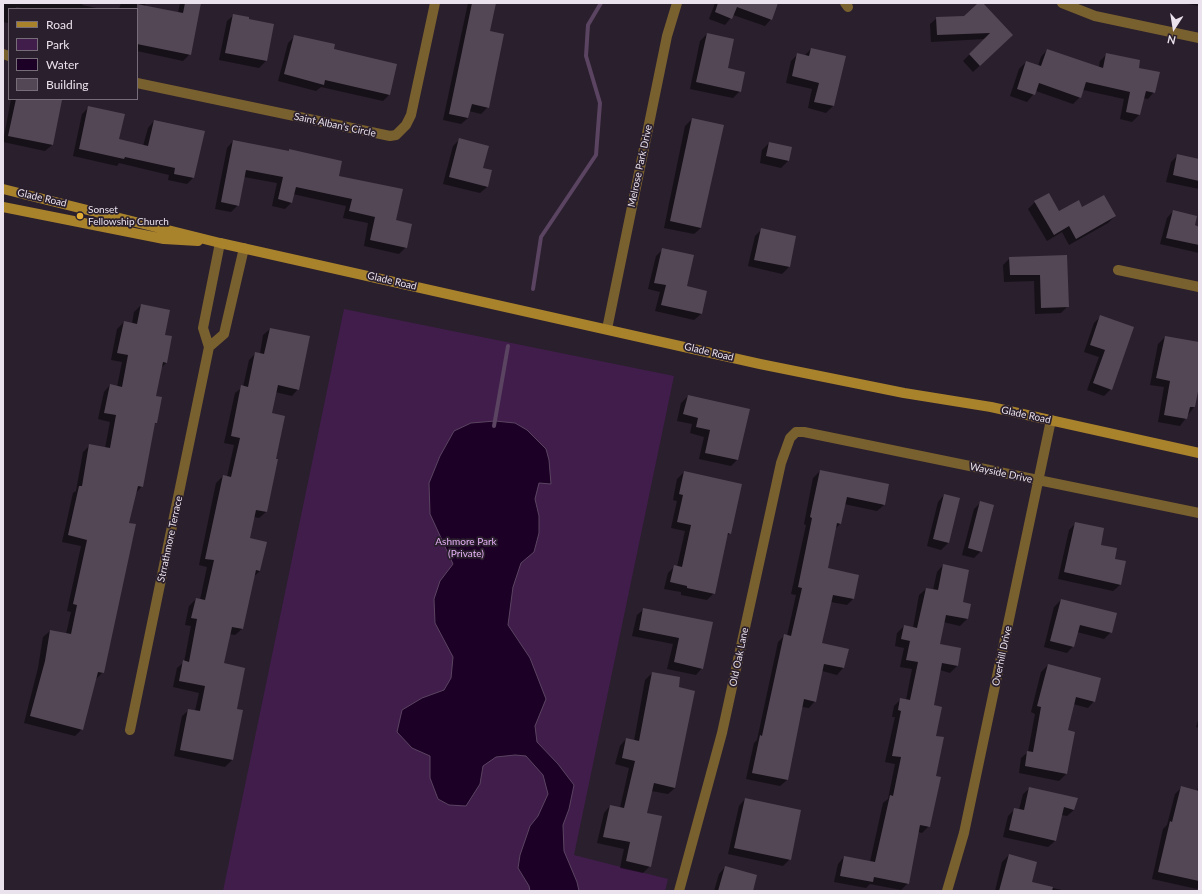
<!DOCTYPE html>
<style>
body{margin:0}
#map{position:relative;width:1202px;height:894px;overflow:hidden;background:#2a1f2d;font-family:Lato,sans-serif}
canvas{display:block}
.frame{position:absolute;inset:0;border:4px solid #eae2ec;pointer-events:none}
.legend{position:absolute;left:8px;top:8px;width:130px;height:92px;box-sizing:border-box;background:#2a1f2d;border:1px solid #776d79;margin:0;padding:5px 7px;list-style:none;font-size:12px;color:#eae2ec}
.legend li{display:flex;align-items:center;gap:8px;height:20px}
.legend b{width:20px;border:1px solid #776d79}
.north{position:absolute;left:1154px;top:8px;width:40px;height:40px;-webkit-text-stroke:3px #2a1f2d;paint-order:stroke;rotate:192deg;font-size:11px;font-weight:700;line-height:16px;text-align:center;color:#eae2ec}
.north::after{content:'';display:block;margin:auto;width:14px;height:18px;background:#eae2ec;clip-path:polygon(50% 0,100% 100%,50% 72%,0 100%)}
</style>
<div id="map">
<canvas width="1202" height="894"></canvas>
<div class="frame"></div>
<ul class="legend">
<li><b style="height:5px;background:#a9822c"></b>Road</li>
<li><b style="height:11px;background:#411d4b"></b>Park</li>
<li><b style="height:11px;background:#1d0026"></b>Water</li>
<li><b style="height:11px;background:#534756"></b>Building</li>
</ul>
<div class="north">N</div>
</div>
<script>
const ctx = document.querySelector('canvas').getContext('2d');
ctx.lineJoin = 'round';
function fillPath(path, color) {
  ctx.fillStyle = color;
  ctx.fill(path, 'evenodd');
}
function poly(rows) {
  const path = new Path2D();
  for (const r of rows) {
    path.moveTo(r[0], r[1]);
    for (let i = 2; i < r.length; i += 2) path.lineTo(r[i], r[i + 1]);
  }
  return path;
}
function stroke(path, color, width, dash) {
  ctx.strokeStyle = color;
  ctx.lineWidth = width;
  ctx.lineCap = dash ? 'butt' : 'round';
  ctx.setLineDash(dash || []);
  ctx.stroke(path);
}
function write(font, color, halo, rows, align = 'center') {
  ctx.font = font + ' Lato,sans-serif';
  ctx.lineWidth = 3.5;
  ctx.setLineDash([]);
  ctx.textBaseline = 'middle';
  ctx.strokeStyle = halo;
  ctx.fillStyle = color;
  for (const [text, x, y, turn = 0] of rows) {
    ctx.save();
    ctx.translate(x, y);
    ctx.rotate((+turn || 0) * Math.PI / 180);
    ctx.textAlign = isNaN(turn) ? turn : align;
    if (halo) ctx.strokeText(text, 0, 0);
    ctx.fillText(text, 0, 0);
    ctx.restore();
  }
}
fillPath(poly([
 [344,309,674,376,574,855,668,879,665,891,223,891]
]), '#411d4b');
const water = poly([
 [495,421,515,423,527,430,546,449,549,460,551,484,539,483,535,499,539,516,539,533,534,552,521,563,513,587,508,625,530,658,546,699,535,726,537,742,558,764,574,785,569,809,563,825,564,851,577,882,579,891,530,891,529,886,518,868,520,855,530,826,538,816,548,794,543,775,526,756,515,755,496,757,483,766,480,784,466,806,449,805,438,799,430,778,430,756,412,748,397,732,402,710,422,698,444,690,451,678,453,657,435,623,434,599,440,581,453,564,430,514,429,483,440,456,454,431,471,423,495,421]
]);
fillPath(water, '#1d0026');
stroke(water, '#5a4461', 1);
fillPath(poly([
 [3,3,83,3,82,5,101,9,28,9,16,7,16,9,9,9,8,23,3,22],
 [121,3,146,3,145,6,178,13,180,3,200,3,190,54,183,61,137,51,137,9,119,9],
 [468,3,495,3,489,32,488,107,481,114,469,111,468,118,461,124,443,120],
 [715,3,777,3,771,19,765,26,733,15,725,25,709,19],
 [1199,3,1199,6,1187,4,1187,3],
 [234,15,248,20,273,25,266,61,259,68,219,60,227,21],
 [964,17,1005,42,973,72,963,61,985,39,931,42,930,24,937,18],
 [707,34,740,91,733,98,690,89,700,41],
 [295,36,333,50,389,95,383,101,321,87,316,91,278,81,288,43],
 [811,49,845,57,833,106,826,113,808,108,812,89,786,83,791,61,798,54,804,56],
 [1047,50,1099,67,1100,61,1107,54,1154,92,1148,99,1143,98,1139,115,1132,122,1120,119,1124,99,1083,90,1080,97,1073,104,1036,91,1027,102,1010,96,1019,69,1026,62,1038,66,1041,57],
 [11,99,51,99,61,101,52,145,45,151,3,142],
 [89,107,118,140,143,146,148,128,154,121,193,178,187,184,168,180,169,175,119,163,117,166,73,156,82,114],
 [692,119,701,228,694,234,664,228,685,126],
 [460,139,482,169,487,187,480,193,443,184,453,146],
 [233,141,338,177,395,221,406,247,399,254,364,246,368,223,343,218,346,206,293,194,292,202,285,209,272,206,277,183,244,177,238,205,231,212,215,209,227,148],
 [769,143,791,148,788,161,781,168,760,163,762,150],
 [1178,155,1199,160,1199,189,1166,182,1171,162],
 [1035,202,1059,212,1082,208,1115,216,1108,223,1069,245,1062,232,1047,241,1028,209],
 [1173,211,1193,226,1199,228,1199,253,1160,244,1167,218],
 [762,229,795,236,789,267,782,274,748,266,755,236],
 [663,249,701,314,694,320,655,311,660,292,648,289,656,256],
 [1066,257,1068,306,1061,313,1035,314,1034,281,1004,282,1003,265,1010,258],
 [141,305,164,335,171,337,166,363,161,368,155,397,156,423,153,425,142,486,135,494,128,524,103,672,96,679,82,729,75,736,24,723,38,668,43,637,50,631,66,634,71,612,67,611,81,546,62,542,73,493,76,491,83,452,90,445,105,448,110,422,98,419,104,392,110,385,117,387,122,362,111,360,117,329,124,322,132,324,134,312],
 [1101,316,1111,389,1104,396,1087,390,1099,357,1084,352,1094,323],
 [270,329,298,389,292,396,275,392,271,414,266,512,259,518,254,517,249,539,266,543,260,571,253,577,242,629,235,635,229,634,223,664,235,710,242,711,232,760,225,767,174,756,182,716,189,710,195,711,199,693,173,687,177,668,184,662,191,626,185,625,189,606,196,599,200,600,207,567,199,565,216,483,223,476,227,477,234,445,224,443,235,393,243,387,249,360,256,353,260,354,263,335],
 [1165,337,1199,343,1199,380,1194,407,1180,426,1158,422,1164,387,1150,385,1158,344],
 [688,396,737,460,731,466,699,459,704,437,690,433,692,424,677,421,681,403],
 [820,471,884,505,877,511,844,504,840,524,835,529,826,569,853,599,847,605,831,602,821,644,847,650,843,668,837,675,822,671,815,701,809,708,802,707,787,780,780,786,746,779,754,743,757,740,778,642,784,636,787,636,796,595,791,594,806,525,804,524,813,478],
 [684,472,730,533,726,537,714,593,707,600,681,595,681,592,664,589,668,573,674,567,677,567,685,531,671,528,677,501,673,500,677,479],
 [944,495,959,499,948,543,941,550,927,546,938,502],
 [981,502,981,551,974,558,962,555,974,509],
 [1076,523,1114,560,1120,585,1113,591,1058,579,1069,530],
 [943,565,962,603,970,605,967,619,960,626,943,622,939,645,960,649,957,666,950,673,940,670,933,706,935,777,929,826,922,833,918,832,908,883,901,890,870,884,866,888,834,882,838,864,844,857,870,862,883,803,888,799,895,764,885,762,895,717,892,717,894,706,901,699,906,700,912,669,900,667,904,648,895,646,897,633,904,626,913,628,919,595,926,589,933,590,937,572],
 [1061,600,1111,632,1104,639,1077,632,1073,646,1067,653,1044,647,1054,607],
 [644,609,712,623,702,668,696,675,667,669,673,644,632,636,637,615],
 [1048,665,1094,701,1088,708,1073,704,1066,731,1066,774,1059,781,1019,773,1021,758,1028,752,1035,714,1031,712,1041,672],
 [652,673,675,788,668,794,651,791,646,814,650,866,643,873,620,868,624,849,597,843,604,813,610,806,620,808,629,768,615,764,620,746,626,739,634,741,645,680],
 [1199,717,1199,728,1196,727],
 [1199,783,1199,887,1197,889,1152,879,1163,829,1167,825,1175,794,1182,787,1197,791],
 [1030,788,1074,810,1067,816,1061,815,1055,841,1048,847,1003,837,1008,816,1015,809,1019,810,1023,794],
 [745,799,790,859,783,866,728,854,739,806],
 [1009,855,1031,883,1066,891,995,891,1002,862],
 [725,867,752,891,714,891,719,874]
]), '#0007');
stroke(poly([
 [533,289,541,237,596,155,600,103,586,56,588,25,601,3],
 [494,426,508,346]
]), '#5a4461', 4);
fillPath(poly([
 [185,3,201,3,191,55,137,44,137,4,183,13],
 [472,3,496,3,490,31,504,34,489,108,472,104,468,118,449,114],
 [718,3,778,3,772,20,737,7,732,19,715,12],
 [983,3,1013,35,980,66,969,54,990,33,937,35,936,17,964,16,977,4],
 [233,14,249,17,249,19,274,24,267,61,225,53],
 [707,33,734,39,728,68,745,72,741,92,696,82],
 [294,35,335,44,334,49,397,64,390,95,325,80,324,85,284,74],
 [811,48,846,56,834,106,814,102,819,83,792,76,797,53,809,56],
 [1047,49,1103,68,1106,53,1140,60,1139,68,1160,72,1155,93,1146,91,1140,115,1126,112,1130,92,1086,82,1081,98,1039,83,1035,95,1017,89,1026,61,1041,66],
 [16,99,62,100,53,145,8,136],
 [88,106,125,114,119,139,148,146,154,120,205,131,194,178,174,174,175,168,125,157,124,159,79,149],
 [692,118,724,125,701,228,670,221],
 [459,138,489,146,483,168,492,170,488,187,449,177],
 [233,140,289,151,289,149,342,161,339,176,403,189,396,220,412,224,407,248,370,240,375,217,349,211,352,199,296,187,292,203,278,199,283,177,246,170,239,206,221,202],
 [769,142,792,147,789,161,766,156],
 [1177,154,1199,159,1199,181,1173,175],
 [1049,193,1059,211,1079,200,1082,207,1104,195,1116,216,1076,239,1069,226,1054,235,1034,201],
 [1173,210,1197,216,1195,225,1199,227,1199,245,1166,238],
 [761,228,796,236,790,267,754,260],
 [662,248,694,255,687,286,707,291,702,314,661,305,666,285,654,283],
 [1067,255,1069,307,1041,308,1040,275,1010,275,1009,257],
 [141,304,170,310,165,335,172,336,167,363,163,362,156,396,162,397,157,423,155,423,143,487,138,486,129,523,136,524,104,673,98,672,83,730,30,716,45,661,50,630,71,634,77,605,73,604,87,540,68,535,79,486,82,486,89,444,110,448,116,415,104,413,110,384,122,387,128,355,117,353,124,321,137,324],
 [1100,315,1134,327,1112,390,1093,383,1105,350,1090,345],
 [270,328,310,336,299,390,278,385,272,413,285,416,276,459,278,459,267,512,256,510,250,538,267,542,260,571,256,570,243,629,232,627,224,663,245,668,237,709,243,710,233,760,180,750,188,709,200,711,205,686,179,681,183,660,189,662,197,619,191,618,196,598,205,600,214,560,205,559,223,475,231,477,240,438,231,436,241,385,248,387,255,352,264,354],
 [1165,336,1199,342,1199,386,1195,407,1190,407,1187,419,1164,415,1170,381,1156,378],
 [688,395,750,409,738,460,705,453,710,430,696,427,698,418,683,414],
 [820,470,889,484,885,505,847,497,841,524,837,523,828,568,859,575,854,599,833,595,822,643,849,649,844,668,824,664,816,702,804,699,788,780,752,773,760,735,762,736,784,634,791,636,802,588,798,587,812,518,810,517],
 [684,471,742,484,731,534,728,533,715,594,687,588,687,586,670,582,674,565,682,567,691,525,677,522,683,495,679,494],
 [944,494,960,498,949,543,933,539],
 [980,501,994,505,982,552,968,548],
 [1075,522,1104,528,1101,545,1117,548,1115,559,1126,561,1121,585,1064,572],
 [943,564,969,570,963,602,971,604,968,619,946,615,940,644,961,648,958,666,942,663,934,705,942,707,936,736,944,737,936,776,941,777,930,827,920,825,909,884,874,877,873,882,840,876,844,856,875,862,890,795,893,796,901,757,892,756,901,711,898,710,900,698,910,700,918,662,906,660,910,641,901,639,904,625,917,628,926,588,938,590],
 [1061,599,1117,613,1112,633,1080,625,1074,647,1050,641],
 [643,608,713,622,703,669,674,662,679,638,639,630],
 [1048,664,1101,678,1095,702,1076,697,1068,730,1075,732,1067,774,1025,766,1027,751,1033,752,1041,707,1037,706],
 [652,672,680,677,679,687,695,691,675,788,654,783,647,813,662,816,651,867,626,861,630,842,603,837,610,805,624,808,635,761,622,758,626,738,639,741],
 [1181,786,1199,791,1199,881,1158,872,1170,821,1172,822],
 [1029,787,1078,798,1074,810,1064,807,1056,841,1009,830,1014,808,1024,810],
 [745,798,801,810,791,860,734,848],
 [1009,854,1037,862,1032,882,1053,887,1052,891,999,891],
 [725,866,757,875,753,891,718,891]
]), '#534756');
stroke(poly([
 [845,3,848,7],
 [1062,3,1095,16,1199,38],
 [3,54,9,56],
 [137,83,390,136,396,135,406,125,411,115,435,3],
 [1118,270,1199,287],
 [607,329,667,36,677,3],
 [209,347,224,334,244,248],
 [130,730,209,347,203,328,220,243],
 [679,891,722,733,781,463,790,438,796,432,804,432,1199,513],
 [947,891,964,833,1051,420]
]), '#79602f', 10);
stroke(poly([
 [3,189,220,243,760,364,904,393,991,407,1199,453],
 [3,207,164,239,198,241]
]), '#a9822c', 10);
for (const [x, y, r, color] of [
 [80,216,4,"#e3ae35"]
]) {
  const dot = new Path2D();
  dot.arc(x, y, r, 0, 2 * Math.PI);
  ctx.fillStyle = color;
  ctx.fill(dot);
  stroke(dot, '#2a1f2d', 1.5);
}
write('10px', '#eae2ec', '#2a1f2d', [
 ["Saint Alban's Circle",335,125,12],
 ["Melrose Park Drive",640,166,-78],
 ["Glade Road",42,198,13],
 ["Glade Road",392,281,13],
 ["Glade Road",709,352,13],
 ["Glade Road",1026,415,12],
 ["Wayside Drive",1001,473,12],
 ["Strrathmore Terrace",170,539,-78],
 ["Overhill Drive",1002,656,-78],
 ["Old Oak Lane",739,657,-78]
]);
write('10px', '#eae2ec', '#2a1f2d', [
 ["Sonset",88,210],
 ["Fellowship Church",88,222]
], 'left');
write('10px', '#e5b1f5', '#2a1f2d', [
 ["Ashmore Park",466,542],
 ["(Private)",466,554]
]);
</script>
